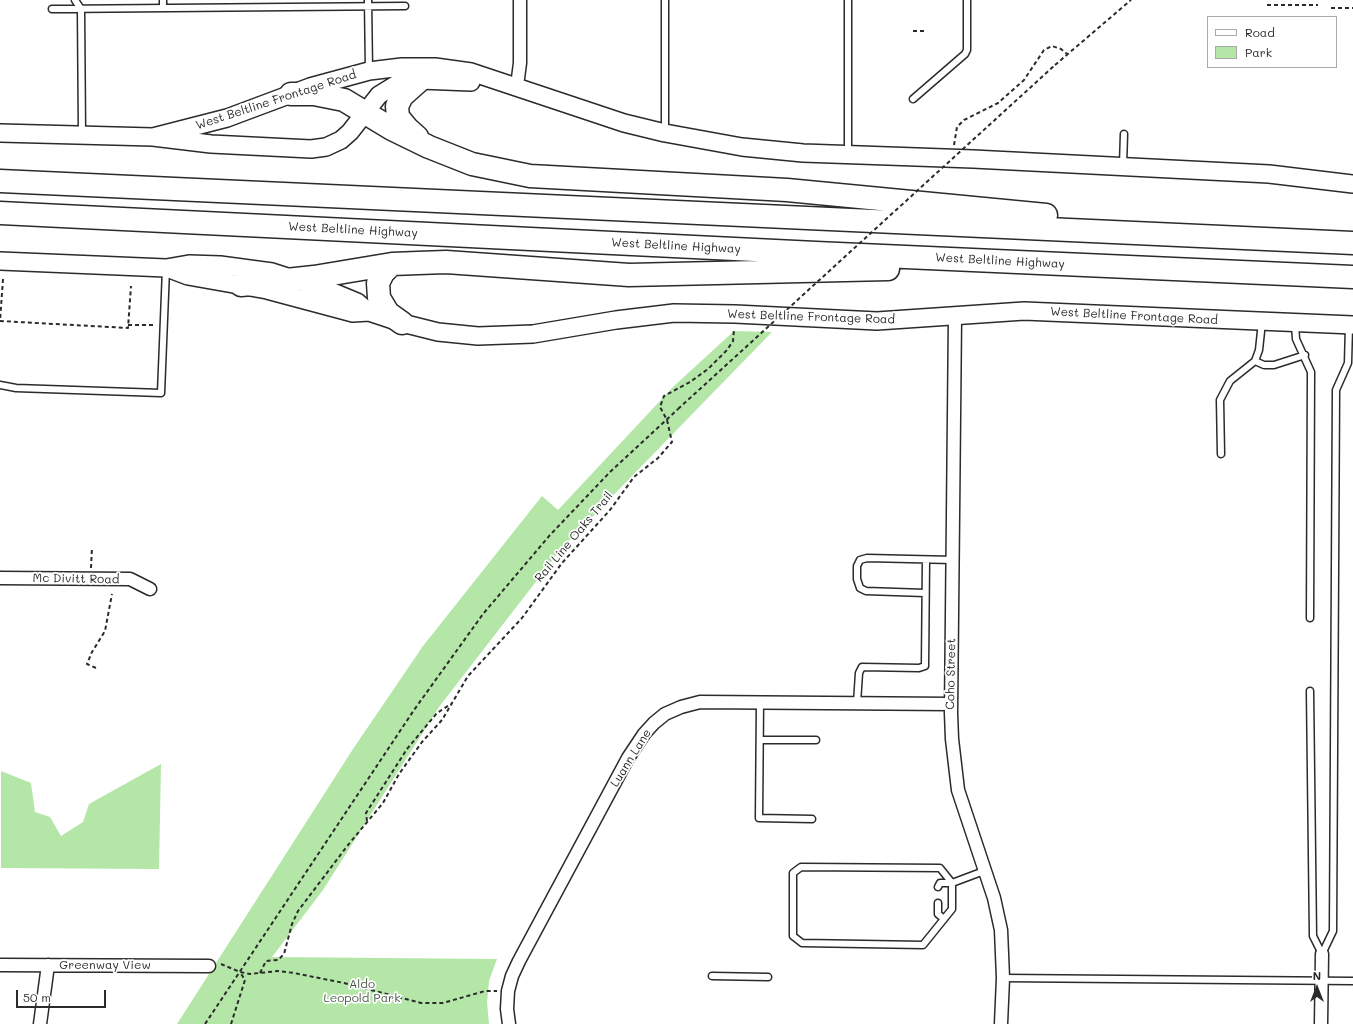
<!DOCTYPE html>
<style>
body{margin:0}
#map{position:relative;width:1353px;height:1024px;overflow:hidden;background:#fff;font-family:Mali,sans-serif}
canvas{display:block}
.legend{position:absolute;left:1207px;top:16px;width:130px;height:52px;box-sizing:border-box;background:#fff;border:1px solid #aaa;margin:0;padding:5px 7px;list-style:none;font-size:12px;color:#2b2b2b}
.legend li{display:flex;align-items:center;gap:8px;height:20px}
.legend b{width:20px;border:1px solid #aaa}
.north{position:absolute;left:1297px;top:968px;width:40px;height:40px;-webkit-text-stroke:3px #fff;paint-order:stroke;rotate:0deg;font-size:11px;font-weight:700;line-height:16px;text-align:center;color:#2b2b2b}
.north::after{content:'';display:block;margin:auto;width:14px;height:18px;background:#2b2b2b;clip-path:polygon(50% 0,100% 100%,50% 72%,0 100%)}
.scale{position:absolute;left:16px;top:990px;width:90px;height:18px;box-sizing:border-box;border:2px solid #2b2b2b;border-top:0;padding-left:5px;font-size:12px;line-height:14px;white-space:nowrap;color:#2b2b2b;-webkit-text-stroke:3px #fff;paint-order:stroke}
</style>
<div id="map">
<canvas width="1353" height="1024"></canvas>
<ul class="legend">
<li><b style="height:5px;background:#fff"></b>Road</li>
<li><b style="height:11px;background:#b3e6a7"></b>Park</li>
</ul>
<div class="north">N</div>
<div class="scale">50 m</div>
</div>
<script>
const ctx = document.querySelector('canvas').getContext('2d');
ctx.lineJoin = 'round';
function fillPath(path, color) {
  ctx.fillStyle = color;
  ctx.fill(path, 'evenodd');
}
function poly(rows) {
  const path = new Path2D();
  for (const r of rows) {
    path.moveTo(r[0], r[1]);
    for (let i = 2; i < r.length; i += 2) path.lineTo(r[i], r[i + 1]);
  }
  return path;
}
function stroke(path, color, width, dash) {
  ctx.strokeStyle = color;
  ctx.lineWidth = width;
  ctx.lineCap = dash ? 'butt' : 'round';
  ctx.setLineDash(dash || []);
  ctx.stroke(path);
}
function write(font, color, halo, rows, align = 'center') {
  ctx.font = font + ' Mali,sans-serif';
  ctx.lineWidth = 3.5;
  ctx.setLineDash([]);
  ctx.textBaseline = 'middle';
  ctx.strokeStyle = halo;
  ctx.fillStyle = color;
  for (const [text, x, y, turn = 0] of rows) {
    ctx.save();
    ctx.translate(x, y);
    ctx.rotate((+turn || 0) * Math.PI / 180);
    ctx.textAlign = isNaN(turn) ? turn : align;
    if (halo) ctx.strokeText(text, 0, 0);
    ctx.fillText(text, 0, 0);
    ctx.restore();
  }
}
fillPath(poly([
 [734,331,772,332,562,548,439,707,323,890,272,957,497,959,489,981,487,1002,489,1024,177,1024,353,749,423,646,542,496,558,510,673,387],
 [161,764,159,869,1,868,1,771,31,783,35,812,50,817,61,836,83,822,89,804]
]), '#b3e6a7');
const lane = poly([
 [75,0,81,9,82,134],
 [368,0,369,70],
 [163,8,163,0],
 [52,9,405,6],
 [913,99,965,54,967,50,967,0],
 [665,132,665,0],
 [848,153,848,0],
 [1123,165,1124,134],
 [1295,325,1296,339,1311,372,1310,618],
 [1255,361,1264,365,1274,365,1305,355],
 [0,385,16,388,161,393,166,269],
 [1221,454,1220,400,1230,381,1255,361,1259,350,1262,322],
 [925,593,866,591,860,588,857,579,857,566,860,560,867,558,953,560],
 [1310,691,1313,936,1322,954],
 [760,701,759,818,812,819],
 [857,703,859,673,862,667,919,668,925,666,926,560],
 [760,740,816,740],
 [938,887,940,883,952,883,952,909,923,945,802,943,793,936,793,873,801,867,940,868,952,883,984,871],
 [938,903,938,914,944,919],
 [1322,954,1333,931,1336,390,1348,363,1349,326],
 [712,976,768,977],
 [1003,978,1353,981]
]);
const street = poly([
 [517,86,520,63,520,0],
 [955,317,951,713,952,739,958,790,994,898,1001,930,1003,978,1001,1024],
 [0,578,130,579,150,589],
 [0,965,209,966],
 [40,1024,48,965],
 [509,1024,507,1009,508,991,512,976,519,961,628,758,644,734,654,723,665,714,681,707,700,702,951,704],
 [1321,1024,1322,954]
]);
const secondary = poly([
 [0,133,153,137,211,144,311,149,326,147,341,140,350,132,379,95,397,84,420,80,471,82],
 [153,137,227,118,310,87,369,71,402,67,435,67,471,72,624,123,665,133,742,147,803,153,973,159,1269,174,1353,184],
 [0,261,166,268,189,264,220,265,272,272,328,290,357,302,369,312,402,323,438,332,478,336,533,334,616,320,674,313,735,314,877,321,1024,311,1353,325],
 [167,268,188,276,267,290,353,313,369,312]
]);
const highway = poly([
 [291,94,314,94,344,100,392,129,429,147,472,164,530,176,787,190,1046,215],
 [417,137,407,128,398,117,397,106,402,96,420,80],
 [0,181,1353,243],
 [0,213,816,253,1353,277],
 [392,264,383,273,378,283,379,298,388,313,402,323],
 [241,285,314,277,392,264,418,263,446,262,629,275,888,269]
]);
stroke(lane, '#2b2b2b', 9);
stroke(street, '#2b2b2b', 15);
stroke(secondary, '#2b2b2b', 20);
stroke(highway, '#2b2b2b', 25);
stroke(poly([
 [1267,5,1318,5],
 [1331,8,1353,8],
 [913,31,926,31],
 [1055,65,1131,0],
 [954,145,957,127,964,120,998,103,1024,80,1044,50,1052,46,1061,49,1067,54],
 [3,279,0,321,128,328,131,286],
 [128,325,155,325],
 [91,568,92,547],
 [96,668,87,664,92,652,105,631,112,594],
 [367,821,366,813,407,749,437,713,451,704],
 [221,964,240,972,250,974,278,971,294,973,344,983,421,1003,443,1003,485,991,497,991],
 [260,973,266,961,278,960,284,954,292,924,298,911,348,845,383,803,399,774,422,742,442,720,468,676,522,618,562,563,610,510,634,477,658,458,672,442,667,420,660,407,664,396,690,382,708,369,727,350,733,341,734,329],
 [205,1024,414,710,483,614,550,535,610,472,678,409],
 [231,1024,245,980,240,972]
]), '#2b2b2b', 2, [4, 3]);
stroke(lane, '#fff', 6);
stroke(street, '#fff', 12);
stroke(secondary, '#fff', 17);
stroke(highway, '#fff', 22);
stroke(poly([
 [678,409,1055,65]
]), '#2b2b2b', 2, [4, 3]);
write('12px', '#2b2b2b', '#fff', [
 ["West Beltline Frontage Road",276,100,-18],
 ["West Beltline Highway",353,230,3],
 ["West Beltline Highway",676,246,3],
 ["West Beltline Highway",1000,261,3],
 ["West Beltline Frontage Road",1134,316,3],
 ["West Beltline Frontage Road",811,317,2],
 ["Rail Line Oaks Trail",574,537,-50],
 ["Mc Divitt Road",76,579,1],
 ["Coho Street",951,674,-89],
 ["Luann Lane",631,758,-58],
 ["Greenway View",105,965]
]);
write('12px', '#4d5a4a', '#fff', [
 ["Aldo",362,984],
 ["Leopold Park",362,998]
]);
</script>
